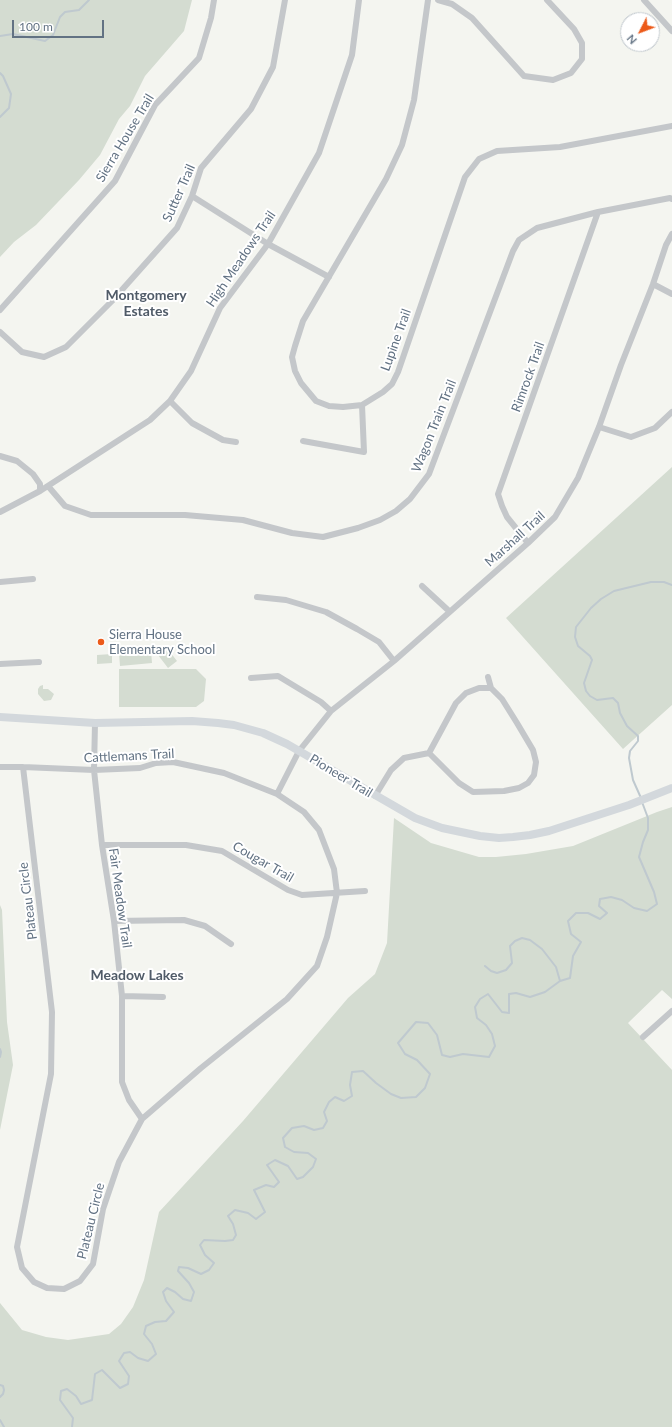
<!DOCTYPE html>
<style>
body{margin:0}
#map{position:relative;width:672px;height:1427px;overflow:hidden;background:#f4f5f0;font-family:Lato,sans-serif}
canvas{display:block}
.north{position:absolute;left:620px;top:12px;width:40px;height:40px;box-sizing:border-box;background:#fff;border:1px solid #c0c7cd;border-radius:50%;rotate:228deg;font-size:11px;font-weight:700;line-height:16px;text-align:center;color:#627283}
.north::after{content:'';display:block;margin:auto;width:14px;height:18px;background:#ec5a19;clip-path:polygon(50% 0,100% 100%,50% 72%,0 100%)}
.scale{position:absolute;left:12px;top:20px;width:92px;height:18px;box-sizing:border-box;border:2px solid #627283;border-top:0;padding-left:5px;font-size:12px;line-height:14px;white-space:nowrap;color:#627283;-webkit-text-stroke:3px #fff;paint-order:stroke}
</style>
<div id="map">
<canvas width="672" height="1427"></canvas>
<div class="north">N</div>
<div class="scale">100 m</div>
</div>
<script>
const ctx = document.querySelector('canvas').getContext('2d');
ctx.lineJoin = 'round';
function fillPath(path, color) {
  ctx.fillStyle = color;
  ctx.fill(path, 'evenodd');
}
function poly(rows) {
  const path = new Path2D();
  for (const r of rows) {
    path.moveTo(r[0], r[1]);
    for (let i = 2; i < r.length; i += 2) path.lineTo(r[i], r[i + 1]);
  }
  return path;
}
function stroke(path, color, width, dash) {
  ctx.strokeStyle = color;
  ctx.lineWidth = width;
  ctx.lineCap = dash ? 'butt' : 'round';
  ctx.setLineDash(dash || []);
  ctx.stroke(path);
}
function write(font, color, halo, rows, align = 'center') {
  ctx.font = font + ' Lato,sans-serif';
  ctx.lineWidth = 4;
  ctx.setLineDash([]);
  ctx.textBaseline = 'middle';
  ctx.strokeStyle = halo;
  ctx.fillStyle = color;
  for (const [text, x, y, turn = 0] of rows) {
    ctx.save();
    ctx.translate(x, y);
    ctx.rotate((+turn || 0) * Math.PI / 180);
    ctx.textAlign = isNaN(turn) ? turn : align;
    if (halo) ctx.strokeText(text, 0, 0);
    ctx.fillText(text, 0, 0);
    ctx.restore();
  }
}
fillPath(poly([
 [0,0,192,0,184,31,145,76,130,106,119,119,100,155,79,180,36,225,14,242,0,257],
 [672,467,672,705,623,749,506,618],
 [167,648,177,661,168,668,158,655],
 [151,651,152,663,120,666,119,653],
 [112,654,112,663,97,664,97,655],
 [119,669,196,669,206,679,204,701,196,707,119,707],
 [43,685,43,689,48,689,54,694,51,700,44,701,38,694,38,689,40,686],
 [672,807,672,999,662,990,628,1023,672,1070,672,1427,0,1427,0,1303,22,1330,46,1337,68,1340,109,1334,121,1324,133,1307,144,1280,159,1212,243,1121,348,998,375,974,387,943,394,818,431,843,479,857,496,857,526,854,573,846,657,812],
 [0,905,2,910,7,1022,13,1065,0,1130]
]), '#d4dcd1');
stroke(poly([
 [0,36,13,34,45,41,53,35,60,17,65,12,79,10,89,0],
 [0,73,3,76,11,94,9,108,0,117],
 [641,798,633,780,629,758,630,751,638,741,638,736,627,726,620,713,618,703,613,698,597,700,590,696,586,691,584,683,592,660,590,656,578,646,575,637,576,627,591,608,601,599,614,591,651,582,664,582,672,585],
 [485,966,491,971,497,973,506,970,512,963,510,946,515,941,522,938,530,940,542,949,556,967,560,981],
 [0,1049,1,1052,0,1057],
 [0,1385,3,1386,4,1390,3,1394,0,1397],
 [0,1420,4,1427],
 [72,1427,73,1418,60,1400,61,1391,67,1389,76,1396,81,1404,92,1400,95,1374,102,1370,120,1388,128,1384,129,1376,119,1361,124,1353,130,1352,138,1358,148,1361,156,1354,152,1344,144,1334,146,1326,155,1322,166,1321,174,1312,166,1301,163,1292,167,1288,175,1292,183,1299,191,1301,194,1292,189,1283,178,1271,179,1267,188,1268,201,1274,209,1270,214,1263,205,1255,200,1245,204,1240,225,1241,233,1240,236,1235,233,1224,228,1216,235,1210,248,1213,256,1219,265,1212,254,1190,266,1185,274,1187,279,1182,267,1165,275,1160,288,1166,297,1179,303,1177,313,1167,316,1159,308,1153,294,1152,285,1147,283,1138,292,1128,304,1126,314,1130,323,1128,327,1121,324,1112,329,1102,335,1097,344,1101,352,1096,350,1085,352,1072,363,1071,376,1083,391,1094,401,1098,416,1097,425,1088,430,1074,417,1060,405,1054,398,1043,416,1022,428,1023,437,1035,442,1055,450,1057,463,1054,489,1057,495,1046,492,1034,486,1025,477,1018,475,1007,480,999,488,994,502,1012,509,1013,509,994,516,993,530,997,545,992,560,981,570,978,573,956,581,942,571,934,568,921,576,913,588,913,600,919,607,913,599,906,600,899,611,897,622,900,634,908,647,911,657,904,654,892,639,857,643,842,648,830,648,818,642,802]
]), '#bfc9cf', 2);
stroke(poly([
 [428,0,414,100,402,145,386,179,303,321,295,346,292,357,295,371,301,383,316,401,329,406,343,407,362,405,383,392,392,384,398,372,465,177,479,159,497,151,560,147,672,126],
 [438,0,452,4,472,18,524,76,553,80,571,73,582,59,582,43,574,29,547,0],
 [644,0,672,31],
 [192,196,268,244,329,277],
 [653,284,672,294],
 [0,310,115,181,155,105,199,58,211,18,214,0],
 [0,332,22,352,44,357,66,347,112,301,177,228,192,196,201,168,251,109,273,67,285,0],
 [170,401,192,423,223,440,236,442],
 [599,427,631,437,655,428,672,412],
 [303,441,364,452,362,405],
 [0,456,17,461,33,474,40,484,40,491],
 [48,486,65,506,91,515,185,515,243,520,292,533,323,537,358,528,380,520,396,511,410,499,429,474,513,251,519,240,537,228,598,212,670,198,672,199],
 [0,512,40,491,150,420,170,401,191,371,220,308,268,244,319,153,352,55,359,0],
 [528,543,507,517,502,506,498,494,598,212],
 [0,582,33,579],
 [422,586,449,611],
 [257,597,286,600,326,612,357,629,379,642,394,661],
 [0,664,39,662],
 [488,677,491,688],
 [251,678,278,676,321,702,331,711],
 [95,723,94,770,102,845,114,921,122,996,122,1082,129,1100,142,1119],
 [0,767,23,767,94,770,140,768,156,763,173,762,224,773,277,794,304,812,319,830,334,869,337,893,327,937,317,966,287,999,201,1068,142,1119,119,1162,103,1209,93,1264,80,1281,64,1289,47,1288,34,1282,22,1268,17,1247,51,1074,52,1012,23,767],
 [277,794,299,751,331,711,394,661,528,543,555,517,578,478,599,427,621,365,653,284,666,245,672,234],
 [375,796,391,770,404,758,429,753,459,783,473,792,504,791,519,788,528,783,534,775,536,762,533,750,517,723,502,699,491,688,479,688,466,693,456,703,429,753],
 [102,845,186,845,222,851,288,890,302,895,365,891],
 [114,921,184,920,205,926,231,944],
 [122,996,163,997],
 [643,1037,672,1011]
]), '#c4c7ca', 6);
stroke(poly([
 [0,717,95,723,192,721,218,723,234,725,263,733,287,744,415,818,442,828,480,836,499,838,513,837,530,835,549,831,629,805,672,788]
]), '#d3d8dc', 8);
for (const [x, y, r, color] of [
 [101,642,4,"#ec5a19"]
]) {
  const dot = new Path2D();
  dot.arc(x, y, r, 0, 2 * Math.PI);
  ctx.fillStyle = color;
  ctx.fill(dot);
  stroke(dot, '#fff', 1.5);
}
write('13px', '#627283', '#fff', [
 ["Sierra House Trail",125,138,-59],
 ["Sutter Trail",179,193,-66],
 ["High Meadows Trail",241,259,-56],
 ["Lupine Trail",396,340,-70],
 ["Rimrock Trail",528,377,-70],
 ["Wagon Train Trail",434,426,-68],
 ["Marshall Trail",515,539,-42],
 ["Cattlemans Trail",129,756,-3],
 ["Pioneer Trail",341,776,31],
 ["Cougar Trail",263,862,30],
 ["Fair Meadow Trail",120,898,82],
 ["Plateau Circle",28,901,-97],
 ["Plateau Circle",91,1221,-76]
]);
write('13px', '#627283', '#fff', [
 ["Sierra House",109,635],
 ["Elementary School",109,650]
], 'left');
write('bold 14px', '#505b68', '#fff', [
 ["Montgomery",146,295],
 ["Estates",146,311],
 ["Meadow Lakes",137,975]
]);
</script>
